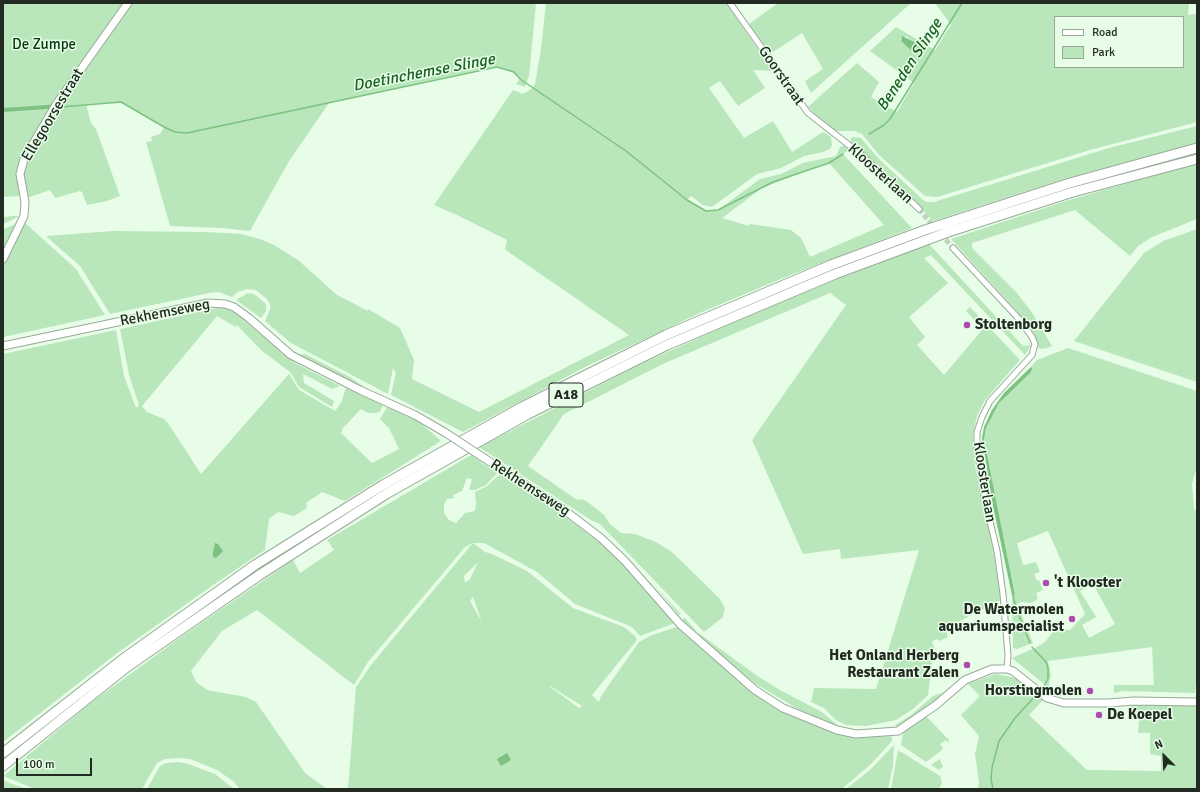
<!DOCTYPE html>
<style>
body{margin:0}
#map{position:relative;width:1200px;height:792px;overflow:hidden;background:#e7fde7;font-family:Signika,sans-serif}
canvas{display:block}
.frame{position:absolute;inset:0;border:4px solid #222a22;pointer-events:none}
.legend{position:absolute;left:1054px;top:16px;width:130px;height:52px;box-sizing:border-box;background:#e7fde7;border:1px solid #98a998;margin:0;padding:5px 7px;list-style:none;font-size:12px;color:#222a22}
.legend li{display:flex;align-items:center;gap:8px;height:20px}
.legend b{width:20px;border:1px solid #98a998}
.north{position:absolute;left:1144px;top:736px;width:40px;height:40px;-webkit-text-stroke:3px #e7fde7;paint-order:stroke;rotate:336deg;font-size:11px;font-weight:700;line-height:16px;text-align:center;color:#222a22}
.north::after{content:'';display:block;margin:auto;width:14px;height:18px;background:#222a22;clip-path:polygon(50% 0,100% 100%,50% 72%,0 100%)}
.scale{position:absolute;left:16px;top:758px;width:76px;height:18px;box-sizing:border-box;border:2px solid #222a22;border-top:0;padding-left:5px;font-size:12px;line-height:14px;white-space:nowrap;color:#222a22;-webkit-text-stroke:3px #e7fde7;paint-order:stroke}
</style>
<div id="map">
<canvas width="1200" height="792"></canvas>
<div class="frame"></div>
<ul class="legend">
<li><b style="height:5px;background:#fff"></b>Road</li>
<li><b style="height:11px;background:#b9e6bb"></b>Park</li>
</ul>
<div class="north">N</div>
<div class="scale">100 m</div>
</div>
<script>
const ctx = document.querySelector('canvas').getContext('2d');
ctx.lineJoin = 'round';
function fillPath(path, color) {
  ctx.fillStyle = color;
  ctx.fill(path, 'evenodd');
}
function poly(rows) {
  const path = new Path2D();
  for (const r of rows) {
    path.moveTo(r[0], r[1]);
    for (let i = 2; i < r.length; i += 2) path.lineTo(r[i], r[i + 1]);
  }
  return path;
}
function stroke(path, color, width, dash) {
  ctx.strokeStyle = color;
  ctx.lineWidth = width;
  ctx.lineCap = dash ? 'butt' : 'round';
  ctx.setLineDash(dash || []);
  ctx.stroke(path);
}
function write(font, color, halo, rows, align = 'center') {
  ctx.font = font + ' Signika,sans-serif';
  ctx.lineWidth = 3;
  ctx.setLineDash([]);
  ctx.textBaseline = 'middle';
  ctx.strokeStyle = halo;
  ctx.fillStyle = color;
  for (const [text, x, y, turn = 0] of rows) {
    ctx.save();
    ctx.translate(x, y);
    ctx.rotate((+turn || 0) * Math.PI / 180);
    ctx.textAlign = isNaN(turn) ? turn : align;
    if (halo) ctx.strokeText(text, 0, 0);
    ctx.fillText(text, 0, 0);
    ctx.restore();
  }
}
fillPath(poly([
 [3,3,124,3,20,160,17,178,20,196,3,197],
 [130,3,536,3,529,76,525,87,516,84,520,79,510,70,497,67,487,68,329,103,289,161,250,231,221,228,170,226,146,142,152,141,151,137,160,134,164,127,121,102,86,104,91,123,96,129,120,196,107,201,87,205,82,192,80,191,55,198,50,190,27,198,23,174,25,161,60,104],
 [546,3,726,3,773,71,753,70,765,88,738,106,720,81,709,88,744,138,773,121,792,152,823,132,831,137,832,145,830,149,823,152,804,156,781,168,757,174,712,207,703,205,691,196,687,200,706,211,718,210,760,179,781,174,803,163,836,156,840,147,845,145,850,149,843,154,912,228,783,278,702,312,585,367,463,432,391,395,396,373,393,368,388,394,291,343,265,321,271,307,267,299,256,290,247,289,238,292,232,297,219,292,209,293,110,314,80,266,46,236,113,231,206,232,241,234,260,239,274,245,298,260,337,295,368,311,368,309,400,328,414,360,412,379,479,412,629,335,510,253,505,249,507,240,457,215,434,205,513,90,523,94,530,90,535,84,541,49],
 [827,163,829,163,884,225,810,257,801,238,791,230,750,224,749,226,722,218,762,188],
 [778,3,911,3,811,93,805,81,823,69,802,33,770,54,749,24],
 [935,3,1189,3,1188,15,1197,14,1197,122,1090,150,937,197,925,196,879,155,862,134,854,131,834,131,826,125,808,107,857,63,879,82,871,97,897,112,914,83,870,51,896,27,935,50,951,25],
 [1055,17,1183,17,1183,67,1055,67],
 [906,36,910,40,917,54,901,41,900,39],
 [1197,126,1197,143,1064,179,933,221,882,168,850,142,852,137,861,138,878,158,922,199,926,202,934,202,1109,148],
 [1197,163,1197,219,1152,237,1138,246,1130,256,1075,210,972,243,972,248,1016,292,1031,311,1052,346,1047,348,1041,349,1039,348,1035,335,1016,310,951,239,1066,201],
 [14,216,20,216,3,224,3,217],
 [24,222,76,269,105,315,3,337,3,265,9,249],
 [19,223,3,253,3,229],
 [1197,229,1197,382,1074,341,1144,253,1163,241],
 [929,244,1023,346,1031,345,1025,355,931,255,924,258,948,283,909,317,925,337,917,345,944,375,983,329,966,311,970,307,1020,360,985,400,977,416,973,434,975,466,993,549,1001,600,956,623,957,626,946,631,948,637,939,641,938,639,932,641,934,647,928,695,913,709,896,720,866,726,846,725,836,720,824,708,811,702,814,688,876,689,919,550,841,559,840,549,803,554,752,440,846,305,830,293,665,363,564,414,528,466,577,500,582,499,589,503,604,515,610,524,621,533,635,534,656,542,672,552,719,598,725,608,723,617,704,632,600,524,591,520,479,447,643,363,745,317,845,276],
 [248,293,254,294,266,304,266,311,261,318,236,300],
 [217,308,225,308,234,312,295,363,340,386,332,389,303,374,304,383,334,401,332,407,299,387,290,372,261,350,237,325,236,327,217,316,142,406,147,412,164,419,170,426,201,474,289,374,299,390,335,411,341,403,346,388,383,405,380,412,376,413,368,413,361,409,343,428,341,433,372,463,399,449,389,428,380,419,387,407,415,418,441,441,345,501,322,492,306,503,307,508,294,516,278,512,269,519,265,550,216,583,116,654,3,742,3,354,116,330,124,376,136,408,139,405,129,375,120,329],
 [1068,348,1197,391,1197,466,1192,484,1194,508,1197,512,1197,671,1195,693,1123,691,1114,693,1114,685,1154,685,1152,647,1048,661,1051,675,1048,687,1012,658,1037,647,1045,642,1055,629,1070,630,1085,614,1048,531,1017,543,1023,565,1036,562,1040,572,1034,574,1037,581,1039,580,1043,590,1036,593,1038,598,1035,601,1030,603,1023,602,1017,604,1033,643,1017,649,1013,648,1012,595,1015,594,984,439,986,428,999,403,1037,360],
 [1093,584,1115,624,1089,638,1082,625,1096,617,1080,591],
 [305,354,350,377,372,393,313,365,298,355],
 [471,455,497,473,486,485,475,490,469,490,472,479,467,478,462,491,453,495,454,498,447,499,444,505,444,513,449,520,456,523,465,513,475,511,476,504,475,492,487,486,500,474,504,476,551,506,599,542,619,559,675,623,640,636,632,627,575,604,537,572,484,543,473,543,465,547,368,662,354,685,257,610,222,631,191,671,196,682,207,690,246,697,256,702,305,773,327,789,240,789,233,781,217,770,190,759,179,758,165,759,157,763,142,789,35,789,3,776,92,702,188,632,293,560,300,573,334,550,327,540],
 [473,543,485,552,492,554,527,571,573,608,624,627,635,636,637,640,592,695,599,702,601,696,639,642,652,635,680,626,787,712,812,724,847,736,865,737,888,736,892,737,892,741,871,764,842,789,348,789,356,687,371,665],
 [478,562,470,579,465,583,464,576],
 [473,597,482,622,470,601],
 [549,686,550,686,582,706,579,708],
 [650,580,666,598,681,614,679,615],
 [685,618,697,632,756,675,778,689,822,712,838,726,798,709,756,684,710,647,697,632,690,628,682,619],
 [995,674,1017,678,1027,687,1044,699,1029,715,1087,770,1161,771,1161,756,1150,754,1150,733,1138,733,1139,720,1130,720,1130,703,1197,705,1197,789,978,789,979,782,975,754,979,736,961,715,980,696,968,684],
 [948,691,904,726,897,729,895,725,911,715,933,696],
 [925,715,949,740,948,743,946,740,940,744,943,748,942,750,926,762,901,745,903,733],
 [894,745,893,766,888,789,846,789,870,770],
 [898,750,940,776,942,782,939,789,891,789],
 [940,759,943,767,939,770,931,765],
 [179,762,188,764,215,774,234,789,147,789,160,766,166,763],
 [3,780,10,783,27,789,3,789]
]), '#b9e6bb');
fillPath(poly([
 [902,36,924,47,924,53,921,55,912,51,901,41],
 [62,104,61,108,3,112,3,108],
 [1031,367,1032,369,1030,373,999,403,986,428,984,439,1015,595,1012,595,993,506,982,438,984,427,992,410,1004,393],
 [215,543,218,544,223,551,216,558,213,557,213,552],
 [507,753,511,760,501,766,497,759]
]), '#7dc282');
stroke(poly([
 [61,107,121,102,164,127,175,132,187,133,497,67,514,72,520,79,626,151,687,200,706,211,718,210,773,182,829,163,843,154],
 [869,134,884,125,890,119,962,3],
 [1013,595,1016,608,1030,643],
 [1032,647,1046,662,1048,668,1048,679,1044,686],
 [993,789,991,779,992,768,999,741,1015,718,1037,694]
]), '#7dc282', 1.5);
stroke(poly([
 [919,209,935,228],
 [941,234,953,248]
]), '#c0d3c0', 5, [5, 2.5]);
const street = poly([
 [730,3,808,113,863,156,919,209],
 [953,248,1019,319,1032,337,1035,344,1032,355,990,401,982,417,977,432,977,449,985,500,997,551,1003,594,1008,655,1007,669]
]);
const secondary = poly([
 [3,259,24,216,25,202,20,174,24,159,57,103,128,3],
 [3,346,208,303,225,304,234,307,249,318,291,355,360,390,415,415,446,433],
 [481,456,563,509,601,538,625,561,680,624,755,690,783,708,837,730,856,734,898,731,936,705,965,680,992,669,1007,669,1013,671,1047,698,1064,703,1109,703,1134,701,1197,702]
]);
const highway = poly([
 [3,753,123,659,255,565,383,485,522,407,666,335,831,265,925,230,1070,183,1197,148],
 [3,766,127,667,261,574,386,494,528,414,667,345,835,274,948,232,1073,192,1197,159]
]);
stroke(street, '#97ab97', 7);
stroke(secondary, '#97ab97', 9);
stroke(highway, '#97ab97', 11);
stroke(street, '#fff', 5);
stroke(secondary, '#fff', 7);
stroke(highway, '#fff', 9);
const secondaryBridge = poly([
 [446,433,481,456]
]);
stroke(secondaryBridge, '#97ab97', 9, []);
stroke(secondaryBridge, '#fff', 7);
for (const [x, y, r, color] of [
 [967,325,4,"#ac4ab1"],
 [1046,583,4,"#ac4ab1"],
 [1072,619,4,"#ac4ab1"],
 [967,665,4,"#ac4ab1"],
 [1090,691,4,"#ac4ab1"],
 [1099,715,4,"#ac4ab1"]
]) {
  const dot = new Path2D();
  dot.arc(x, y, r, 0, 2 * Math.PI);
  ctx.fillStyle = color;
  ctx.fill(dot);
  stroke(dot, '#e7fde7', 1.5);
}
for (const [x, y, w] of [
 [566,395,34]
]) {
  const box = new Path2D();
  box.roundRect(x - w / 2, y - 12, w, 24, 3);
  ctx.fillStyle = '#e7fde7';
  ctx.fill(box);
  stroke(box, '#222a22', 1);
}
write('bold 14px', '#222a22', null, [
 ["A18",566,395]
]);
write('15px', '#05390f', '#e7fde7', [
 ["De Zumpe",44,45]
]);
write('15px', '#222a22', '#e7fde7', [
 ["Goorstraat",781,76,55],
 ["Ellegoorsestraat",53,115,-59],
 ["Kloosterlaan",880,174,42],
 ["Rekhemseweg",165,313,-11],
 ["Kloosterlaan",984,482,81],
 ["Rekhemseweg",530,488,33]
]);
write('bold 15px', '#222a22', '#e7fde7', [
 ["Stoltenborg",975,325],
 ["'t Klooster",1054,583],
 ["De Watermolen",1064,610,"right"],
 ["aquariumspecialist",1064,627,"right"],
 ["Het Onland Herberg",959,656,"right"],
 ["Restaurant Zalen",959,673,"right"],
 ["Horstingmolen",1082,691,"right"],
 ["De Koepel",1107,715]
], 'left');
write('italic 16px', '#1b6226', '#e7fde7', [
 ["Beneden Slinge",910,65,-57],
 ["Doetinchemse Slinge",424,73,-11]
]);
</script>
